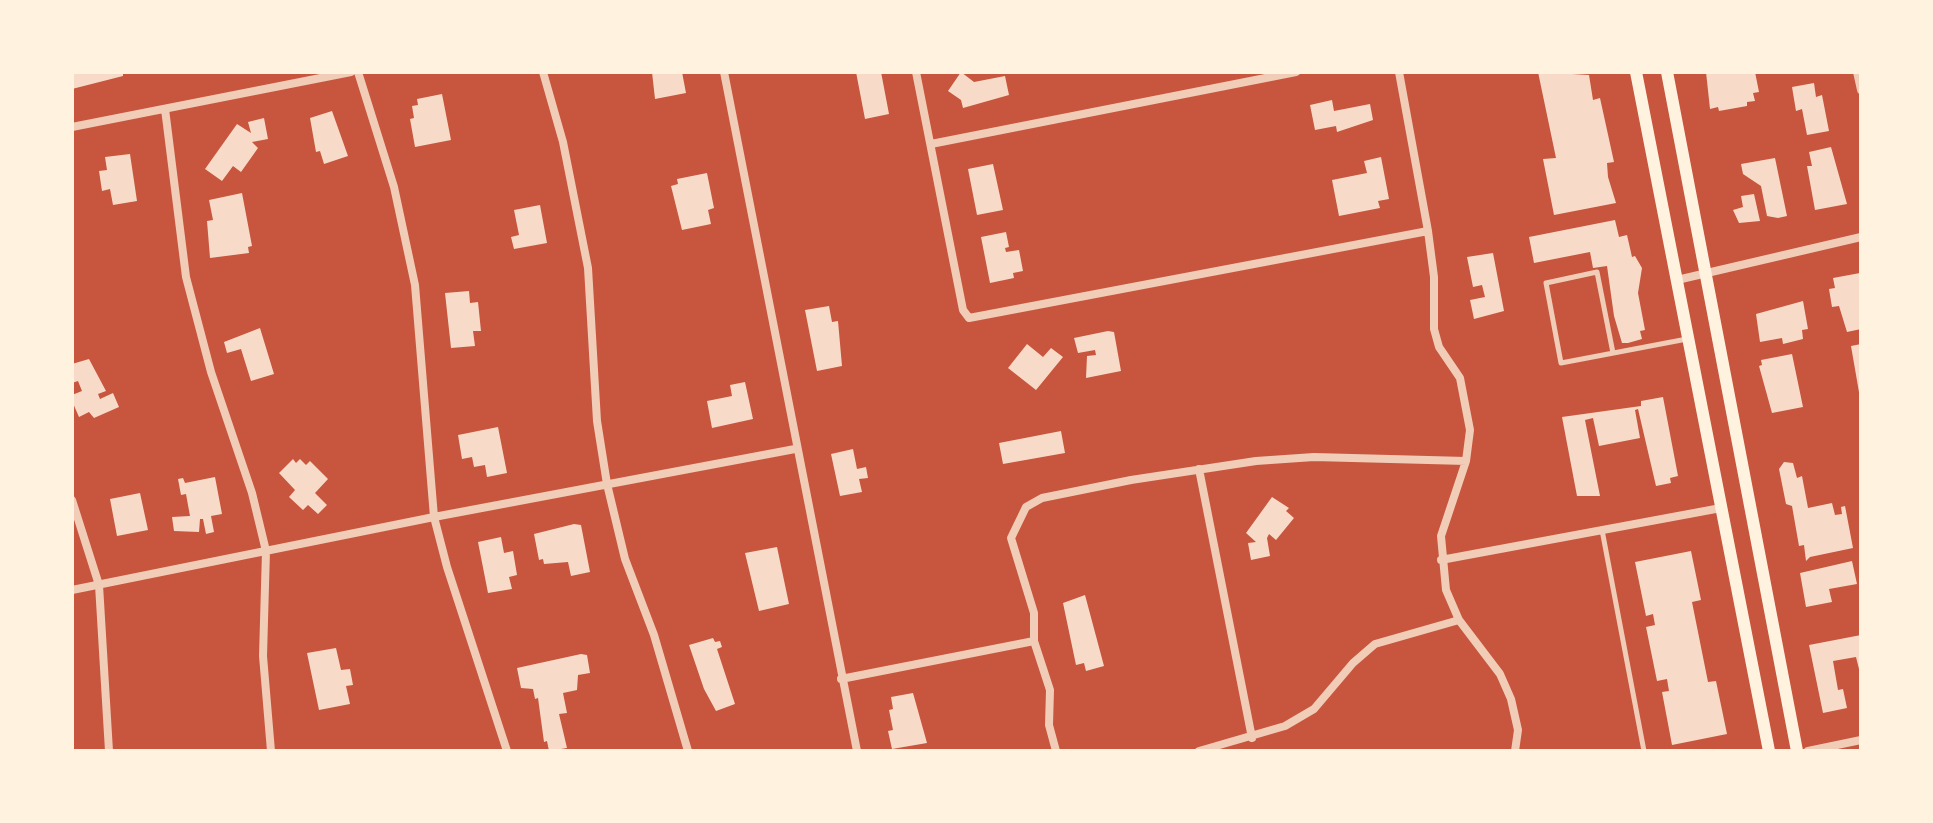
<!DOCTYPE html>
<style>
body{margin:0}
#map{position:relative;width:1933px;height:823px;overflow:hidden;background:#c8553d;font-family:Mulish,sans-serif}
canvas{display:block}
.frame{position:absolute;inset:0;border:74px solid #fff3e0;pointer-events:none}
</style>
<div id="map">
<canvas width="1933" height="823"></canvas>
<div class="frame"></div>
</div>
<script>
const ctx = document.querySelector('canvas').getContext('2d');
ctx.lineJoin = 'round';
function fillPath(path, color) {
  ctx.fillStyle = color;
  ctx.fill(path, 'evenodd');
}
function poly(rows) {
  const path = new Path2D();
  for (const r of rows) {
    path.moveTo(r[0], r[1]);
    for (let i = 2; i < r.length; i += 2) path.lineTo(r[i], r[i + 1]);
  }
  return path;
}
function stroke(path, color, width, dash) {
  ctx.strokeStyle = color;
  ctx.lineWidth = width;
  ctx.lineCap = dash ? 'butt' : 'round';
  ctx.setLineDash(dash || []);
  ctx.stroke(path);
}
fillPath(poly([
 [72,72,123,72,123,76,72,89],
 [652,72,682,72,686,93,655,99],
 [856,72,881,72,889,114,865,119],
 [961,72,974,82,1005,76,1009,95,963,108,961,100,948,91],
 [1538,72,1589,75,1593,100,1600,98,1614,162,1607,163,1608,177,1616,203,1554,215,1543,159,1556,158],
 [1706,72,1755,72,1759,92,1753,93,1755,101,1747,102,1747,106,1719,111,1718,107,1710,109],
 [1814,83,1816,97,1822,95,1829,131,1807,135,1802,109,1796,111,1792,87],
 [442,94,451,140,415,147,410,119,414,118,412,106,418,105,417,99],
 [1332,100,1334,111,1370,104,1373,120,1337,132,1336,126,1315,130,1310,105],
 [332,111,348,156,324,164,320,151,316,152,310,118],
 [264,118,268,139,252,142,258,148,241,172,233,166,222,181,205,169,237,124,251,133,248,122],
 [1831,147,1847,204,1815,210,1807,166,1812,166,1809,152],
 [130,154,137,201,113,205,110,189,102,191,99,171,107,170,105,157],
 [1381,157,1389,199,1378,201,1380,208,1339,216,1332,180,1367,173,1364,161],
 [1775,158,1787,216,1778,218,1767,216,1761,186,1743,174,1741,164],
 [993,164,1003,210,977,215,968,169],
 [707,173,714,208,708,210,711,224,682,230,671,186,678,184,677,179],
 [242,193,252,246,248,247,249,253,210,258,207,221,213,220,209,200],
 [1754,194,1760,221,1739,223,1733,210,1743,207,1741,196],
 [540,205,547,243,514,249,511,237,519,235,514,210],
 [1615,220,1619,237,1627,235,1632,257,1635,256,1642,268,1638,293,1645,330,1640,331,1642,339,1628,343,1622,343,1614,316,1607,266,1593,268,1590,252,1534,263,1529,237],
 [1006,232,1009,247,1005,248,1006,252,1019,250,1023,271,1013,273,1014,278,990,283,981,237],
 [1493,253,1504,311,1474,319,1470,300,1485,297,1482,285,1473,287,1467,257],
 [1860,273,1861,329,1847,332,1839,306,1832,307,1829,289,1835,288,1833,278],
 [469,291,470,303,478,302,481,331,473,331,475,346,451,348,445,293],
 [1803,301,1808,329,1802,330,1803,339,1783,344,1782,338,1760,342,1756,314],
 [829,306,832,322,838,321,842,366,817,371,805,310],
 [260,328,274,374,251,381,241,349,227,353,224,342],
 [1108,331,1114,332,1121,371,1086,378,1087,356,1096,355,1095,350,1078,353,1074,338],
 [1027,344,1043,357,1051,348,1063,357,1036,390,1008,368],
 [1861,344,1861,398,1860,398,1851,346],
 [1792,354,1803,407,1772,413,1759,366,1762,365,1761,360],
 [89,359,106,391,98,394,100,399,113,393,119,407,94,418,89,412,79,417,72,401,72,395,82,391,78,381,72,383,72,364],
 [745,382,753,419,712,428,707,401,732,396,730,385],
 [1663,397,1678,476,1670,478,1671,483,1656,486,1638,409,1635,410,1640,438,1599,446,1593,418,1585,420,1600,496,1577,496,1562,417,1641,406,1641,401],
 [498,427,507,473,487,477,485,465,474,467,472,457,462,459,458,435],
 [1061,431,1065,453,1003,464,999,443],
 [853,449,857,469,866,467,868,478,859,479,862,492,840,496,831,454],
 [293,459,296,463,300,459,306,465,310,461,328,479,315,493,327,505,318,514,308,505,303,510,289,497,295,490,279,473],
 [1784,462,1793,463,1797,478,1802,476,1808,508,1832,503,1835,515,1842,514,1841,507,1845,506,1853,548,1810,557,1806,561,1804,545,1799,546,1792,506,1786,504,1779,469],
 [215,477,222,514,211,516,214,532,206,534,203,519,200,519,199,532,174,531,172,517,190,516,186,494,181,495,178,479,183,478,185,483],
 [140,493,148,530,117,536,110,499],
 [1272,497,1289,508,1286,511,1294,518,1276,540,1269,534,1267,538,1270,556,1251,560,1248,543,1256,542,1246,533],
 [574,524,581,525,590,572,571,576,568,562,544,564,543,559,539,560,534,534],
 [501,537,504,553,513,551,517,575,509,577,512,589,488,593,478,542],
 [777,547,789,604,759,611,745,553],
 [1691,551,1701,600,1692,602,1708,682,1716,681,1727,734,1672,745,1662,692,1669,691,1667,679,1657,681,1646,627,1655,625,1653,614,1646,616,1635,562],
 [1852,561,1857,584,1829,589,1832,602,1806,607,1800,573],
 [1085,595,1104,666,1086,671,1084,663,1076,665,1063,603],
 [1861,635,1861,677,1856,657,1833,661,1838,690,1843,689,1847,708,1823,713,1809,645],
 [713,638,715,642,720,641,722,647,717,649,735,704,716,711,704,689,689,645],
 [336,648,341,670,350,669,353,685,346,686,350,704,319,710,307,653],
 [581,654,587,655,590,673,578,675,577,690,563,693,567,713,559,714,567,748,549,751,547,741,544,742,538,698,535,699,533,689,521,688,517,668],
 [913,693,927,743,892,749,888,731,893,730,889,710,893,709,891,697]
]), '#f7dbc8');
stroke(poly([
 [1613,353,1597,272,1546,283,1561,363,1687,339],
 [1602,530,1644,751]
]), '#f1ccb7', 5);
stroke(poly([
 [358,72,394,187,415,285,434,517,447,567,507,751],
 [543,72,563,142,588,268,597,421,607,484,625,559,654,635,688,751],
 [724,72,857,751],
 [916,72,963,310,969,318,1428,231],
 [1399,72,1428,231,1434,277,1434,329,1439,347,1460,378,1470,430,1466,461,1441,536,1446,590,1459,620,1500,674,1511,699,1518,730,1515,751],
 [1857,72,1861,90],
 [165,109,186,277,211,372,252,493,266,551,263,656,271,751],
 [72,127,351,72],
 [931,144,1296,72],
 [1677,280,1861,237],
 [1199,469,1252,738],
 [72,500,99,585,109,751],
 [1441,560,1721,508],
 [72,590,434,517,795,449],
 [841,679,1034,641],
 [1056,751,1049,725,1050,690,1034,641,1034,613,1011,538,1026,507,1042,498,1131,480,1256,461,1314,457,1466,461],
 [1199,751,1285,726,1314,709,1353,663,1375,644,1459,620],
 [1808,751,1861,740]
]), '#f1ccb7', 8);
stroke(poly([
 [1636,72,1769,751],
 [1667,72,1797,751]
]), '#fff3e0', 12);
</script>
